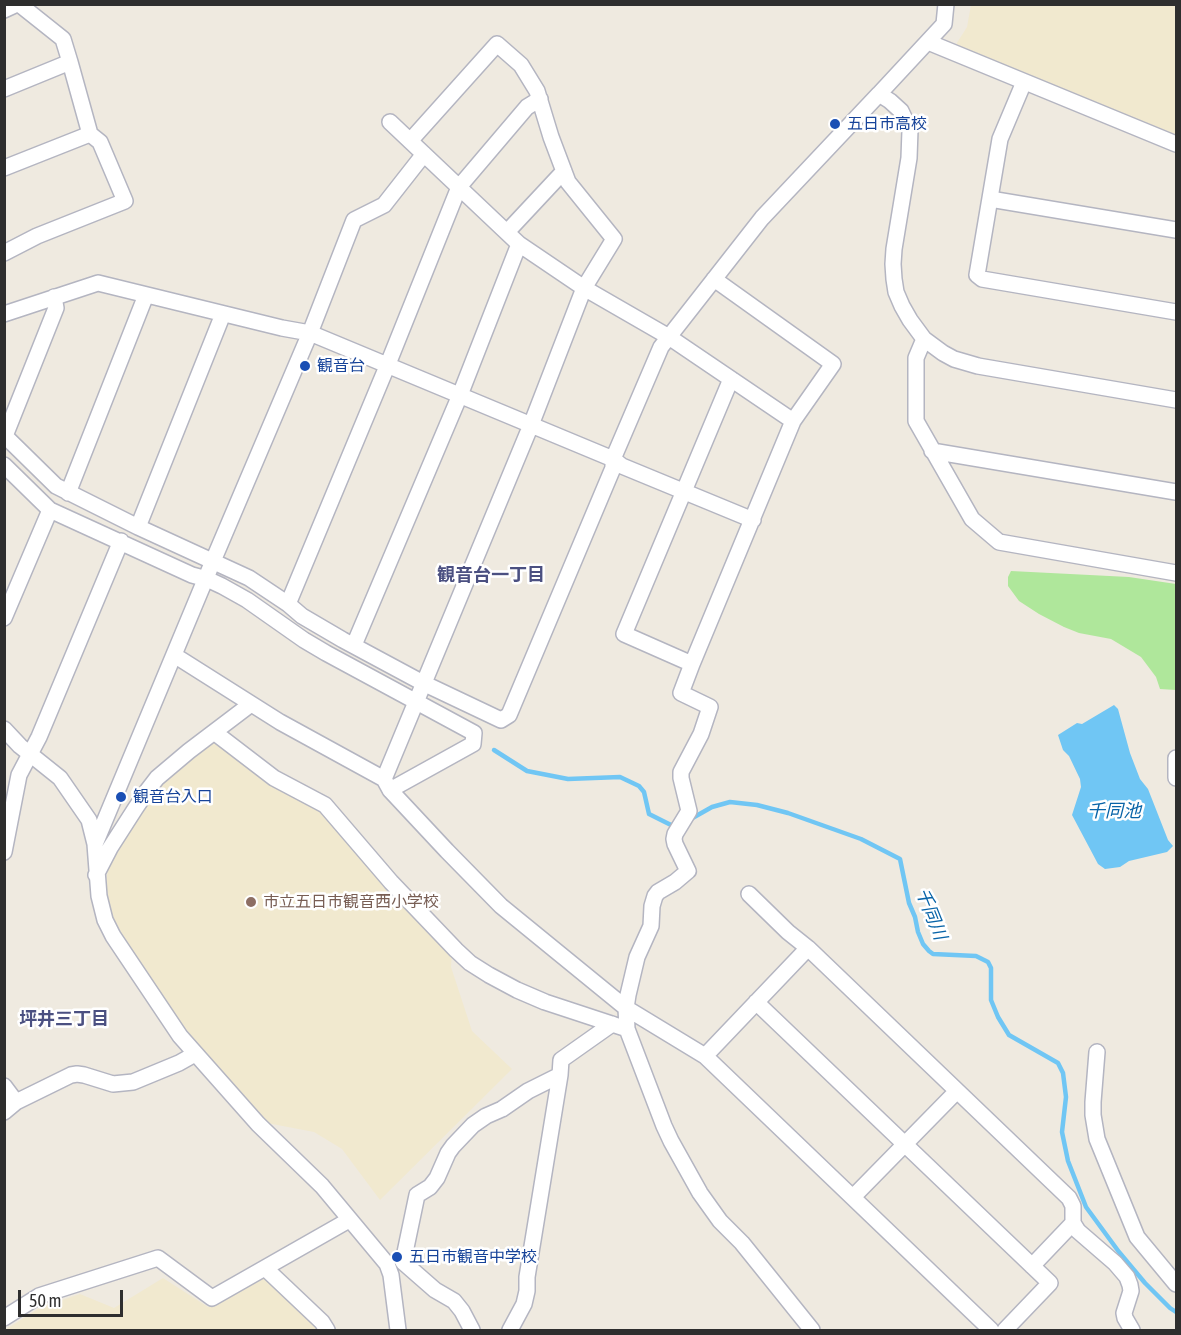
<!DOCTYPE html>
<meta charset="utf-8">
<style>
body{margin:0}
#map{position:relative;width:1181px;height:1335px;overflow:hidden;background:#efeae0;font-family:"Asap Condensed",sans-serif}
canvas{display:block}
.frame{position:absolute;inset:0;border:6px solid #2e2e2e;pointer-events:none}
.scale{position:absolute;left:18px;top:1290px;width:105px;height:27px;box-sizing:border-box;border:3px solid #2e2e2e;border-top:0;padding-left:8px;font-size:18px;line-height:21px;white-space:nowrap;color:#2e2e2e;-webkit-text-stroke:4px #fff;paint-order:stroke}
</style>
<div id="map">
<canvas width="1181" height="1335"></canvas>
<div class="frame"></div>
<div class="scale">50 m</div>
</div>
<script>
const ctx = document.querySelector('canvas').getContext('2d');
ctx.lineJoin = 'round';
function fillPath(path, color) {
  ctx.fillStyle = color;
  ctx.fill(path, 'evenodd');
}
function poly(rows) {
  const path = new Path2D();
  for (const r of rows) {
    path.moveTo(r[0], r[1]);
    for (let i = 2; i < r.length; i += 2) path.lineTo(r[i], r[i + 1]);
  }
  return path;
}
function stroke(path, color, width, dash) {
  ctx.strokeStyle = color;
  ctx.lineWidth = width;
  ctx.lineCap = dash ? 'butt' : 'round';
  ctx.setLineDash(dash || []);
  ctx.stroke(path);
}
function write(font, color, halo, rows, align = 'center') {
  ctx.font = font + ' "Asap Condensed","Noto Sans JP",sans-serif';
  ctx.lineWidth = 5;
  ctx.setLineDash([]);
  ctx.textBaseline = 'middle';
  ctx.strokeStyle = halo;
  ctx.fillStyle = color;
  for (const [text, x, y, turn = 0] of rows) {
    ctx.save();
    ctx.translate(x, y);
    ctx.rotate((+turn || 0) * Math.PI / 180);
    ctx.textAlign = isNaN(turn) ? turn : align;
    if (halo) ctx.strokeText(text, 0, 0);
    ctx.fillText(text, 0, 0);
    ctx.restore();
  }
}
fillPath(poly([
 [971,5,1176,5,1176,137,955,46,967,27],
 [212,743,217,743,318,807,452,953,451,967,472,1031,512,1069,380,1200,342,1149,314,1132,267,1123,192,1038,131,950,111,914,106,884,108,868,112,859,149,795,203,747],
 [267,1277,314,1323,318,1330,5,1330,41,1307,80,1294,114,1308,163,1278,208,1307]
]), '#f1e9cf');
fillPath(poly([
 [1011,571,1129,577,1176,584,1176,690,1160,689,1156,677,1141,657,1111,639,1079,633,1064,627,1039,614,1019,601,1008,586,1008,577]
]), '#afe79b');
fillPath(poly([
 [1114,705,1118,709,1130,753,1140,779,1148,789,1168,840,1173,846,1167,852,1129,861,1120,867,1105,869,1098,864,1072,815,1081,787,1080,779,1069,756,1063,750,1058,735,1077,723,1082,724]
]), '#70c6f4');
stroke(poly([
 [494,750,527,771,568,779,620,777,639,786,644,792,649,814,671,825,676,824],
 [689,820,712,807,730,802,757,805,788,813,861,839,900,859,909,903,915,917,918,932,923,944,929,951,933,954,976,956,988,962,991,968,991,1000,998,1017,1009,1035,1058,1063,1063,1073,1066,1097,1062,1132,1068,1161,1086,1207,1119,1252,1145,1283,1170,1308,1176,1312]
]), '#70c6f4', 4.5);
const minor = poly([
 [4,10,17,4],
 [928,42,1176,144],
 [1024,82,1000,139,977,275,982,279,1176,312],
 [4,89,70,62],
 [879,94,944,24,946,4],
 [390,122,519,244,584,288,669,337,793,421],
 [4,168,90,134],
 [990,199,1176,230],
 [507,232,564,171],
 [4,253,37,236,125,201,100,142,90,134,70,62,63,39,19,4],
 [714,279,833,364,793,421,692,664,624,634,731,379],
 [54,297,56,308,5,436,56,486,138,527,249,578,288,604,302,616,343,640,423,683,501,720,509,715,613,468,613,459,622,466,753,520],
 [4,314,98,283,282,328,310,333,354,220,384,205,424,154],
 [924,339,916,358,916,421,972,519,999,542,1176,573],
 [932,451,1176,492],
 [4,465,50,510,192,575,207,579,222,586,247,600,304,640,326,653,474,733,473,744,390,790],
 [68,493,146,295],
 [138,527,223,314],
 [288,604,388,364,459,187,527,107,540,99],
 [4,618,50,510],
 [354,645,460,395,519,244],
 [174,655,280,722,384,779,390,790,447,851,501,906,626,1008,705,1056,991,1330],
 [692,664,681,693,710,707,701,734,681,772,681,778,689,811,675,834,674,839,675,844,688,871,675,882,658,892,655,896,652,906,651,926,637,957,628,995,626,1008,627,1029,664,1126,671,1141,700,1193,720,1221,742,1243,812,1330],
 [4,729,20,746,60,778,89,820,95,844,99,896,105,920,113,936,180,1036,258,1124,322,1186,387,1264,391,1275,398,1330],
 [214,732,274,778,325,805,391,882,456,950,470,963,489,975,517,990,545,1002,627,1029],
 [1176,758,1176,778],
 [384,779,531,425,584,288,614,239,568,182,551,137,537,91,521,65,497,44,410,141],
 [95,844,213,561,310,333,613,459,661,347,762,218,879,94,890,101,901,111,910,130,909,158,894,249,893,264,894,279,896,292,902,306,910,320,924,339,943,353,954,359,978,366,1176,400],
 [4,852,19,775,39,737,121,541],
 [96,875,110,848,135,809,147,791,157,778,189,751,251,704],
 [808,948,1069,1198,1073,1206,1073,1223,1032,1266],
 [756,1002,1050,1283,1005,1330],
 [1097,1052,1093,1102,1093,1115,1097,1139,1137,1237,1176,1284],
 [705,1056,808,948,788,932,749,894],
 [4,1086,16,1102],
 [4,1112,16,1102,71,1075,77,1074,84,1075,113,1084,133,1082,179,1063,195,1054],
 [853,1197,956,1092],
 [1073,1223,1078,1231,1115,1263,1127,1277,1130,1285,1131,1291,1124,1313,1125,1318,1132,1330],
 [403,1262,417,1195,430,1187,437,1178,448,1153,453,1146,473,1125,486,1116,502,1109,528,1091,560,1075],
 [403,1262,435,1290,454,1301,462,1311,472,1330],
 [265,1268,322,1322,327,1330],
 [4,1318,39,1296,158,1258,212,1298,349,1220],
 [510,1330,524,1304,527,1291,527,1277,560,1075,561,1060,612,1024]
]);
stroke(minor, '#b4b5c1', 18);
stroke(minor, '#fff', 15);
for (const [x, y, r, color] of [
 [835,124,6,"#1a4fb4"],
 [305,366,6,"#1a4fb4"],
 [121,797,6,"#1a4fb4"],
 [251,902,6,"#8d6e63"],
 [397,1257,6,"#1a4fb4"]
]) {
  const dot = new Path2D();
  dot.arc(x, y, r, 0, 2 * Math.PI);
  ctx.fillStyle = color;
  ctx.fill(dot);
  stroke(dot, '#fff', 2);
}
write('16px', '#164399', '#fff', [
 ["五日市高校",847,124],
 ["観音台",317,366],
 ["観音台入口",133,797],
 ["五日市観音中学校",409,1257]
], 'left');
write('16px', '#785e54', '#fff', [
 ["市立五日市観音西小学校",263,902]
], 'left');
write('bold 18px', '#4b5081', '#fff', [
 ["観音台一丁目",491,575],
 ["坪井三丁目",64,1019]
]);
write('italic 18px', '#0864a8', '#fff', [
 ["千同池",1114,811],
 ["千同川",931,914,68]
]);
</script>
